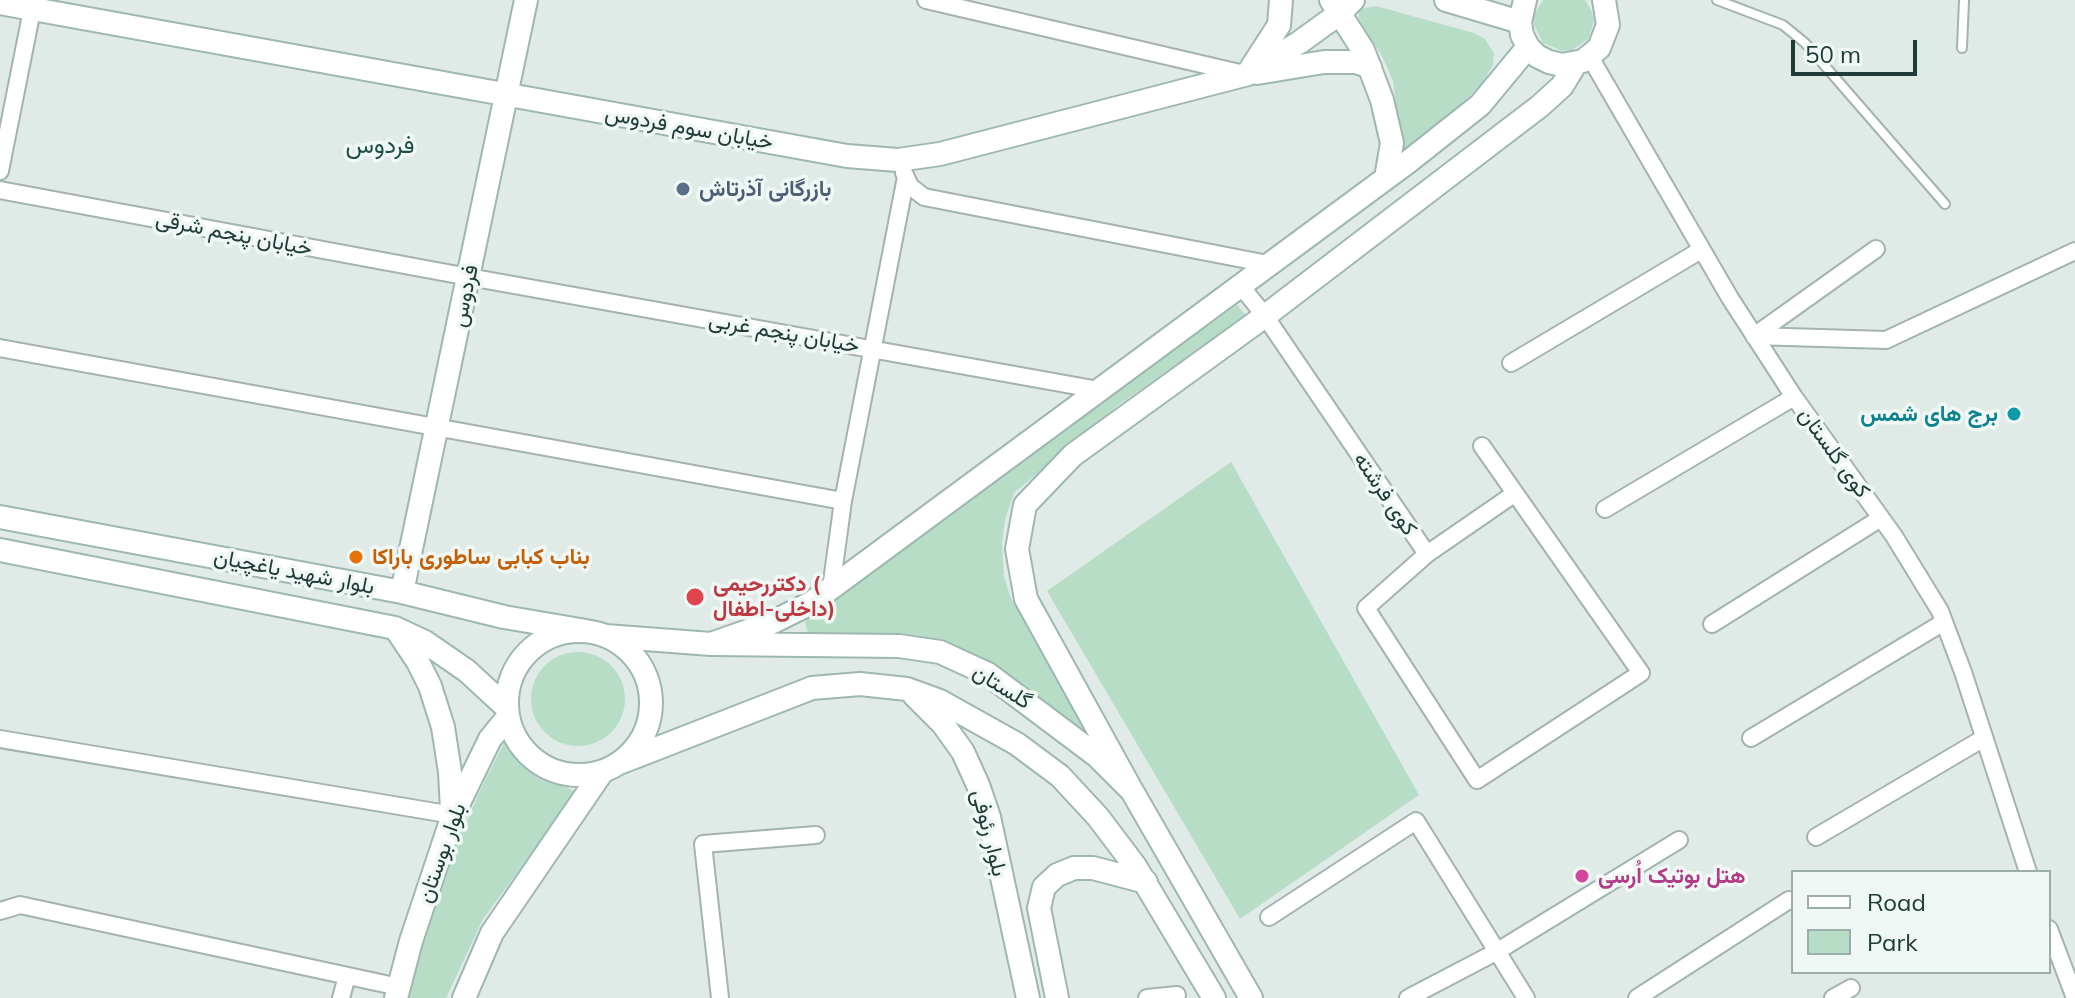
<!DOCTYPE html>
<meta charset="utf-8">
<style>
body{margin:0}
#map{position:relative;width:2075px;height:998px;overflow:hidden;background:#e0ebe8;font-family:Mulish,sans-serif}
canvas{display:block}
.legend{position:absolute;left:1791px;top:870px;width:260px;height:104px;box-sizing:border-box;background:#f0f8f5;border:2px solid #9dada9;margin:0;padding:10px 14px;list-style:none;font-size:24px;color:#203c38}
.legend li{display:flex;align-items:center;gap:16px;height:40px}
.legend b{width:40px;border:2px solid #9dada9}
.scale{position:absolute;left:1791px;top:40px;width:126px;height:36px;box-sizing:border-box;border:4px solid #203c38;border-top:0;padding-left:10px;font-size:24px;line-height:28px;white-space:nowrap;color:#203c38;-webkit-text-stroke:6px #f0f8f5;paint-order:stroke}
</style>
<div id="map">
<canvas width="2075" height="998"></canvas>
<ul class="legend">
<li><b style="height:10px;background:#fff"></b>Road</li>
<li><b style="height:22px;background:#b8ddc7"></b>Park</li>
</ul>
<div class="scale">50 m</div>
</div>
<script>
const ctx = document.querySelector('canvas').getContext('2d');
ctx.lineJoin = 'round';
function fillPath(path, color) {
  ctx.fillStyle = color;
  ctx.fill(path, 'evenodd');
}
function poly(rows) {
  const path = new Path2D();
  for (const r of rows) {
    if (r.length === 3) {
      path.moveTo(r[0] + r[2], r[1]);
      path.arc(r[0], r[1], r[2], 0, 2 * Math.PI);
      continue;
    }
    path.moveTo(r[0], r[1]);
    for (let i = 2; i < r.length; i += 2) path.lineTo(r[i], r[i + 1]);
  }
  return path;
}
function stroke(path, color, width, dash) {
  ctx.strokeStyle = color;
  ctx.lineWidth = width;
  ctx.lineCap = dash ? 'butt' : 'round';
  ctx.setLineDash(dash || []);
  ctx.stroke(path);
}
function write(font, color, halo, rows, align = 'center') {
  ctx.font = font + ' Mulish,Vazirmatn,sans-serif';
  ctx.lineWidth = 7;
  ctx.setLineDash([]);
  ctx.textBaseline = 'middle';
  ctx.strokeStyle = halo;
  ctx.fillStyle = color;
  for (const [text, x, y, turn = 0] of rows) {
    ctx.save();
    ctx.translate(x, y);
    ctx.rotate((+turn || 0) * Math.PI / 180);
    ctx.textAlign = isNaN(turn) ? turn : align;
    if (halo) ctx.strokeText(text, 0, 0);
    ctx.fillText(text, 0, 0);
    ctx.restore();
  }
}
fillPath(poly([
 [1543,0,1585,0,1592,12,1594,21,1588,39,1572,50,1562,51,1543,43,1534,25,1534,15],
 [1376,6,1474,33,1485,39,1494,54,1493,65,1481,85,1443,121,1398,155,1398,123,1393,81,1383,58,1359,19,1359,9],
 [1237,305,1245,314,1244,317,1117,406,1014,493,1005,520,1002,544,1004,576,1010,596,1096,747,1056,710,1004,675,928,640,886,635,814,636,807,631,805,622,809,615],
 [1231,462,1419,795,1240,919,1047,591],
 [578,699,47],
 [506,739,522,762,548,779,577,792,483,919,446,998,404,998,436,890,480,791]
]), '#b8ddc7');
const lane = poly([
 [1717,0,1783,25,1805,43,1945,204],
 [1962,48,1964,0]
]);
const street = poly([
 [926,0,1244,74],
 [1590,57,1730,298,1794,397,1894,536,1940,611,1963,672,2028,872],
 [0,171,34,0],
 [904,173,910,186,924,197,1268,264],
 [0,190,469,277,1099,390],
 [1876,249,1754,336,1886,340,2075,251],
 [1240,285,1265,316,1427,554,1366,608,1477,780,1641,673,1482,446],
 [0,348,843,501],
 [1511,363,1701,250],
 [1605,509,1794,397],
 [1427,554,1514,494],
 [831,589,843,501,906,177],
 [1712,624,1881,518],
 [1751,738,1944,622],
 [0,739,453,815],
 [1816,837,1984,738],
 [0,911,20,905,399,987],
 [1269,917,1416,821,1526,998],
 [2049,929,2075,998],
 [341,998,347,976],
 [720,998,703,844,816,835],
 [1147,998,1177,995],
 [1408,998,1496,952,1679,840],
 [1637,998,1789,900],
 [1833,998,1851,988]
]);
const secondary = poly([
 [1331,0,1363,50,1382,100,1392,143,1386,178],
 [1446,0,1520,22],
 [1525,0,1520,22,1522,35,1528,47,1537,56,1549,62,1562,65,1583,61,1599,48,1608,25,1604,0],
 [0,3,847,156,898,160,940,154,1248,74,1300,42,1340,13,1353,0],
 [1250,70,1279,25,1281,0],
 [1257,73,1324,62,1356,62,1370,67],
 [0,517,402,592,504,617,586,631],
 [0,550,395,628,425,642,467,671,506,707],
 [402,592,526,0],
 [396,629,418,662,430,686,443,727,450,772,452,810],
 [579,703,72],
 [606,636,711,644,899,646,940,652,988,674,1097,756,1132,791,1251,998],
 [711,644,771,623,811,603,1408,162,1480,105,1528,47],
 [914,695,943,724,963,752,978,785,989,817,1028,998],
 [622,762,812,688,860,684,907,689,940,701,1017,744,1060,776,1098,817,1135,866,1214,998],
 [1132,791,1026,599,1017,549,1025,505,1073,455,1265,316,1540,106,1562,86,1576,63],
 [396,998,411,941,453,815,490,739,508,717],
 [464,998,492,933,602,772],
 [1057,998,1039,908,1044,887,1057,875,1074,868,1093,868,1146,882]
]);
stroke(lane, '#a3b3b0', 12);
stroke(street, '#a3b3b0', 20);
stroke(secondary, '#9eb7b2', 26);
stroke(lane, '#fff', 8);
stroke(street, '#fff', 16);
stroke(secondary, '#fff', 22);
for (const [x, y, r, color] of [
 [683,189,8,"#5c6f8a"],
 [2014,414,8,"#0f9aa8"],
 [356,557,8,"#e8710a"],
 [695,597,10,"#e0444e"],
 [1582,876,8,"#d1479c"]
]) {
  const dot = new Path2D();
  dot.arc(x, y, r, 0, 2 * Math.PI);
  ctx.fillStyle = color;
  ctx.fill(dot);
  stroke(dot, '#f0f8f5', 3);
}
write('22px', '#203c38', '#f0f8f5', [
 ["خیابان سوم فردوس",689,128,10],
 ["خیابان پنجم شرقی",234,234,11],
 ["فردوس",465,296,-78],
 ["خیابان پنجم غربی",784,333,10],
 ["کوی گلستان",1834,453,54],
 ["کوی فرشته",1385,494,56],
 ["بلوار شهید یاغچیان",294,572,11],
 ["گلستان",1002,687,32],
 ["بلوار رئوفی",989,833,76],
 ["بلوار بوستان",442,853,-70]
]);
write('bold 22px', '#4e5e75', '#f0f8f5', [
 ["بازرگانی آذرتاش",699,189]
], 'left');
write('bold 22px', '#0d838f', '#f0f8f5', [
 ["برج های شمس",1998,414]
], 'right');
write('bold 22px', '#c56008', '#f0f8f5', [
 ["بناب کبابی ساطوری باراکا",372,557]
], 'left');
write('bold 22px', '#be3a42', '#f0f8f5', [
 ["دکتررحیمی (",713,584],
 ["داخلی-اطفال)",713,609]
], 'left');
write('bold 22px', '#b23c85', '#f0f8f5', [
 ["هتل بوتیک اُرسی",1598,876]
], 'left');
write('24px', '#1c4e49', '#f0f8f5', [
 ["فردوس",380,146]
]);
</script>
